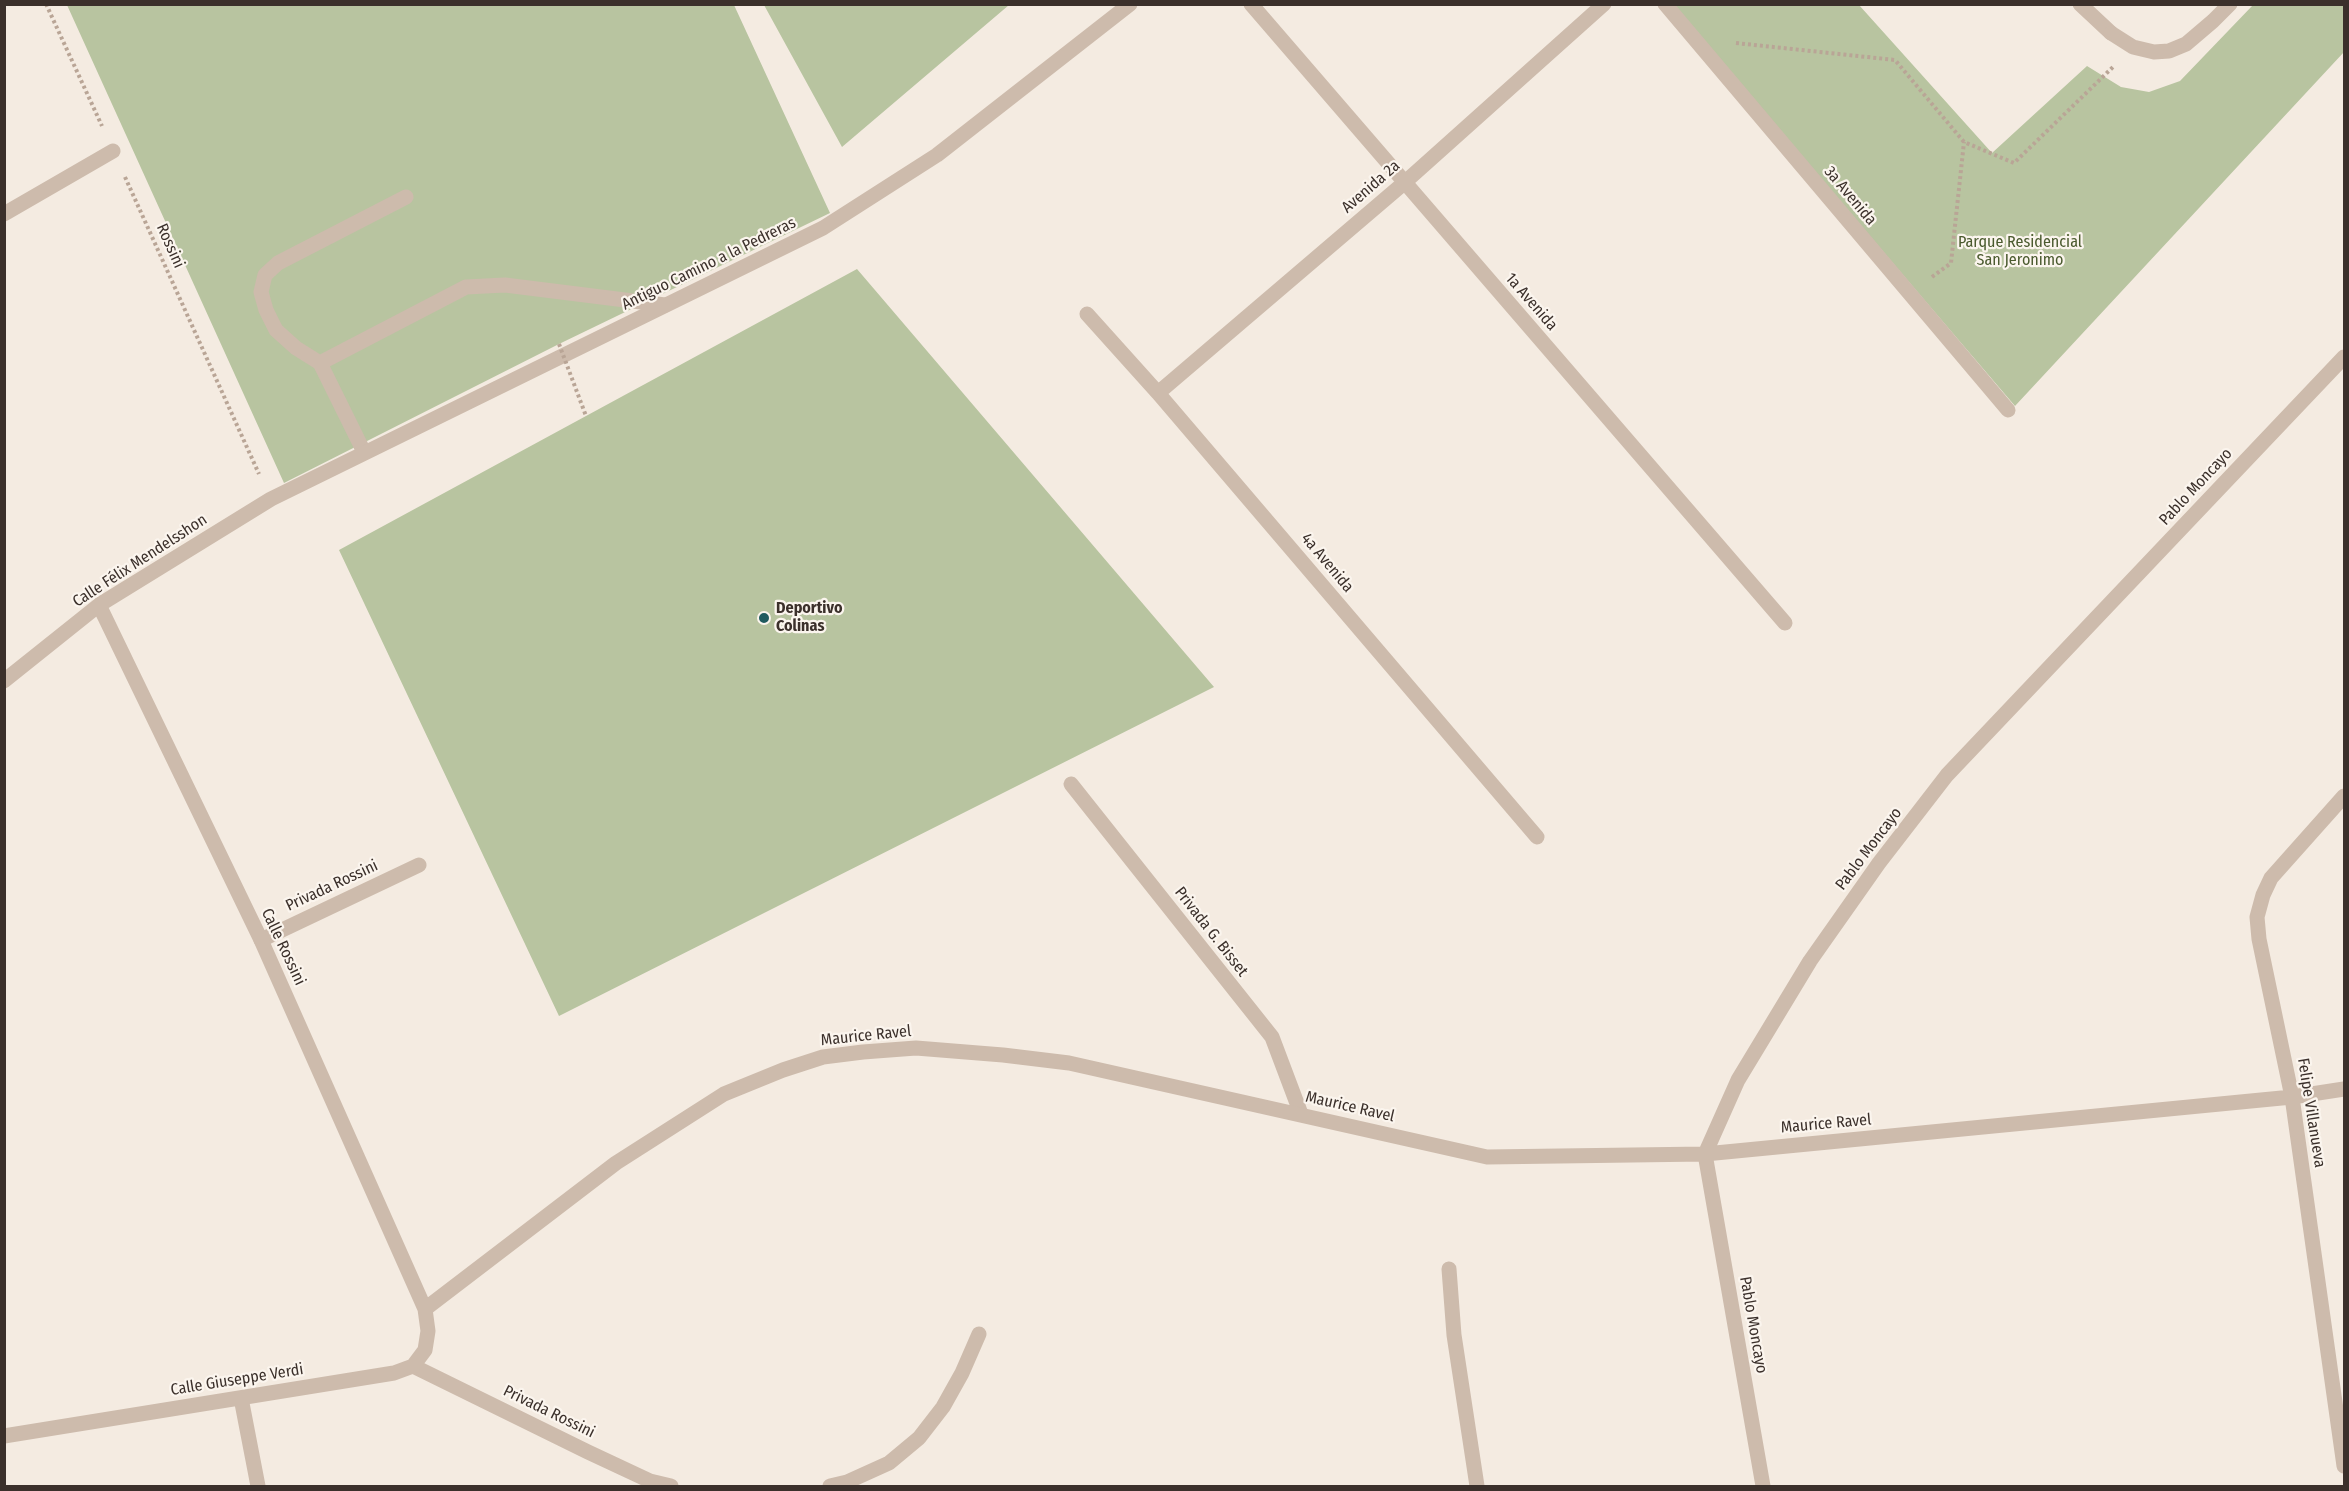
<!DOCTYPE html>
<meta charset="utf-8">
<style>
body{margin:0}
#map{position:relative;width:2349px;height:1491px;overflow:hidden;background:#f4ebe1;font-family:"Fira Sans Condensed",sans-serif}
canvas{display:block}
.frame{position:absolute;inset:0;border:6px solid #3b302b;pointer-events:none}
</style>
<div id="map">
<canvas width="2349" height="1491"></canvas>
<div class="frame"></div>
</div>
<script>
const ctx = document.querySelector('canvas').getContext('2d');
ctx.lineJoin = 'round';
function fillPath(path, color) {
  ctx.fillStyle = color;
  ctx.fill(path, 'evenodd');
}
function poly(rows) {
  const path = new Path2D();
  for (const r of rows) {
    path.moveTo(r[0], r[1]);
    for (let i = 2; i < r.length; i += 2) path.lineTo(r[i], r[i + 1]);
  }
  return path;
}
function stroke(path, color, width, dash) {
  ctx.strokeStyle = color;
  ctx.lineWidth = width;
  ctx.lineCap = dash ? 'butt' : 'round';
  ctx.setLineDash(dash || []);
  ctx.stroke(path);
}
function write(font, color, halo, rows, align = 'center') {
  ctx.font = font + ' "Fira Sans Condensed",sans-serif';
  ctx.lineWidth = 4.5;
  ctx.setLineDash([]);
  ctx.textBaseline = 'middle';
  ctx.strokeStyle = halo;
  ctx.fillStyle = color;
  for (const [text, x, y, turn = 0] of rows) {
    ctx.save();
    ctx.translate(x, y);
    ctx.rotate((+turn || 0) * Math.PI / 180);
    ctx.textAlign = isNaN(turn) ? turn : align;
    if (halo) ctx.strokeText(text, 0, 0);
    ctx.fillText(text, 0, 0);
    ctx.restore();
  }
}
fillPath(poly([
 [67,5,734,5,830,213,559,344,284,483],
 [764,5,1009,5,842,147],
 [1672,5,1859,5,1992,153,2087,66,2121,87,2149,92,2180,81,2253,5,2344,5,2344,52,2015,406],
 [857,269,1214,687,559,1016,339,550]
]), '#b8c4a0');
stroke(poly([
 [46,4,102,126],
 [1736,43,1895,60,1964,142,2014,163,2114,66],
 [125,177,259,474],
 [1932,277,1951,263,1964,142]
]), '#b9a596', 4, [3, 3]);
stroke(poly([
 [1251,4,1785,623],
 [1665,4,2008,410],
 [2080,4,2111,33],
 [1087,314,1158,393,1537,837],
 [320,363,466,287,505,285,665,305],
 [1158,393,1404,183,1604,4],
 [364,452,320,363,296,348,276,330,266,310,261,292,265,275,278,263,406,197],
 [1071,784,1272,1037,1301,1114],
 [261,940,419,865],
 [1449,1269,1454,1335,1477,1486],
 [413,1366,588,1452,650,1481,671,1486],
 [830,1486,847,1482,889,1463,919,1438,943,1407,962,1373,979,1334]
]), '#cdbbac', 15);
stroke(poly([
 [2111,33,2133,47,2154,52,2169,51,2186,44,2213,21,2230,4],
 [4,214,113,151],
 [4,681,99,605,271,499,823,228,937,155,1130,4],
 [2344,796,2271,878,2263,895,2257,917,2259,939,2292,1097,2344,1466],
 [425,1309,616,1163,724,1094,783,1070,823,1057,863,1052,916,1048,1003,1055,1069,1063,1487,1157,1705,1154,2292,1097,2344,1089],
 [241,1398,258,1486],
 [4,1436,394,1373,413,1366,425,1350,428,1331,425,1309,261,940,99,605],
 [1763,1486,1705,1154,1738,1080,1810,961,1879,863,1947,775,2344,357]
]), '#cdbbac', 15);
stroke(poly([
 [559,344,586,416]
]), '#b9a596', 4, [3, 3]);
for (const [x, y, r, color] of [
 [764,618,6,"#1f5a5e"]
]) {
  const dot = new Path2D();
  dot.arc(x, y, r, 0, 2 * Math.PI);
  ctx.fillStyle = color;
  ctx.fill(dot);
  stroke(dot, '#fbf5ee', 2);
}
write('16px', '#3b302b', '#fbf5ee', [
 ["Avenida 2a",1371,187,-41],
 ["3a Avenida",1850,196,50],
 ["Rossini",170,246,66],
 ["Antiguo Camino a la Pedreras",709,264,-26],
 ["1a Avenida",1531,302,49],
 ["Pablo Moncayo",2196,487,-47],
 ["Calle Félix Mendelsshon",140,561,-33],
 ["4a Avenida",1327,563,50],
 ["Pablo Moncayo",1869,849,-53],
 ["Privada Rossini",332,886,-25],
 ["Privada G. Bisset",1211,932,52],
 ["Calle Rossini",283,947,65],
 ["Maurice Ravel",866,1036,-6],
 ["Maurice Ravel",1350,1107,13],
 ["Felipe Villanueva",2311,1113,81],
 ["Maurice Ravel",1826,1124,-5],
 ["Pablo Moncayo",1753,1325,80],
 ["Calle Giuseppe Verdi",237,1380,-9],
 ["Privada Rossini",549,1412,26]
]);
write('16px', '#4a5a2e', '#fbf5ee', [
 ["Parque Residencial",2020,243],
 ["San Jeronimo",2020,261]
]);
write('bold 16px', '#3b302b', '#fbf5ee', [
 ["Deportivo",776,609],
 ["Colinas",776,627]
], 'left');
</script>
